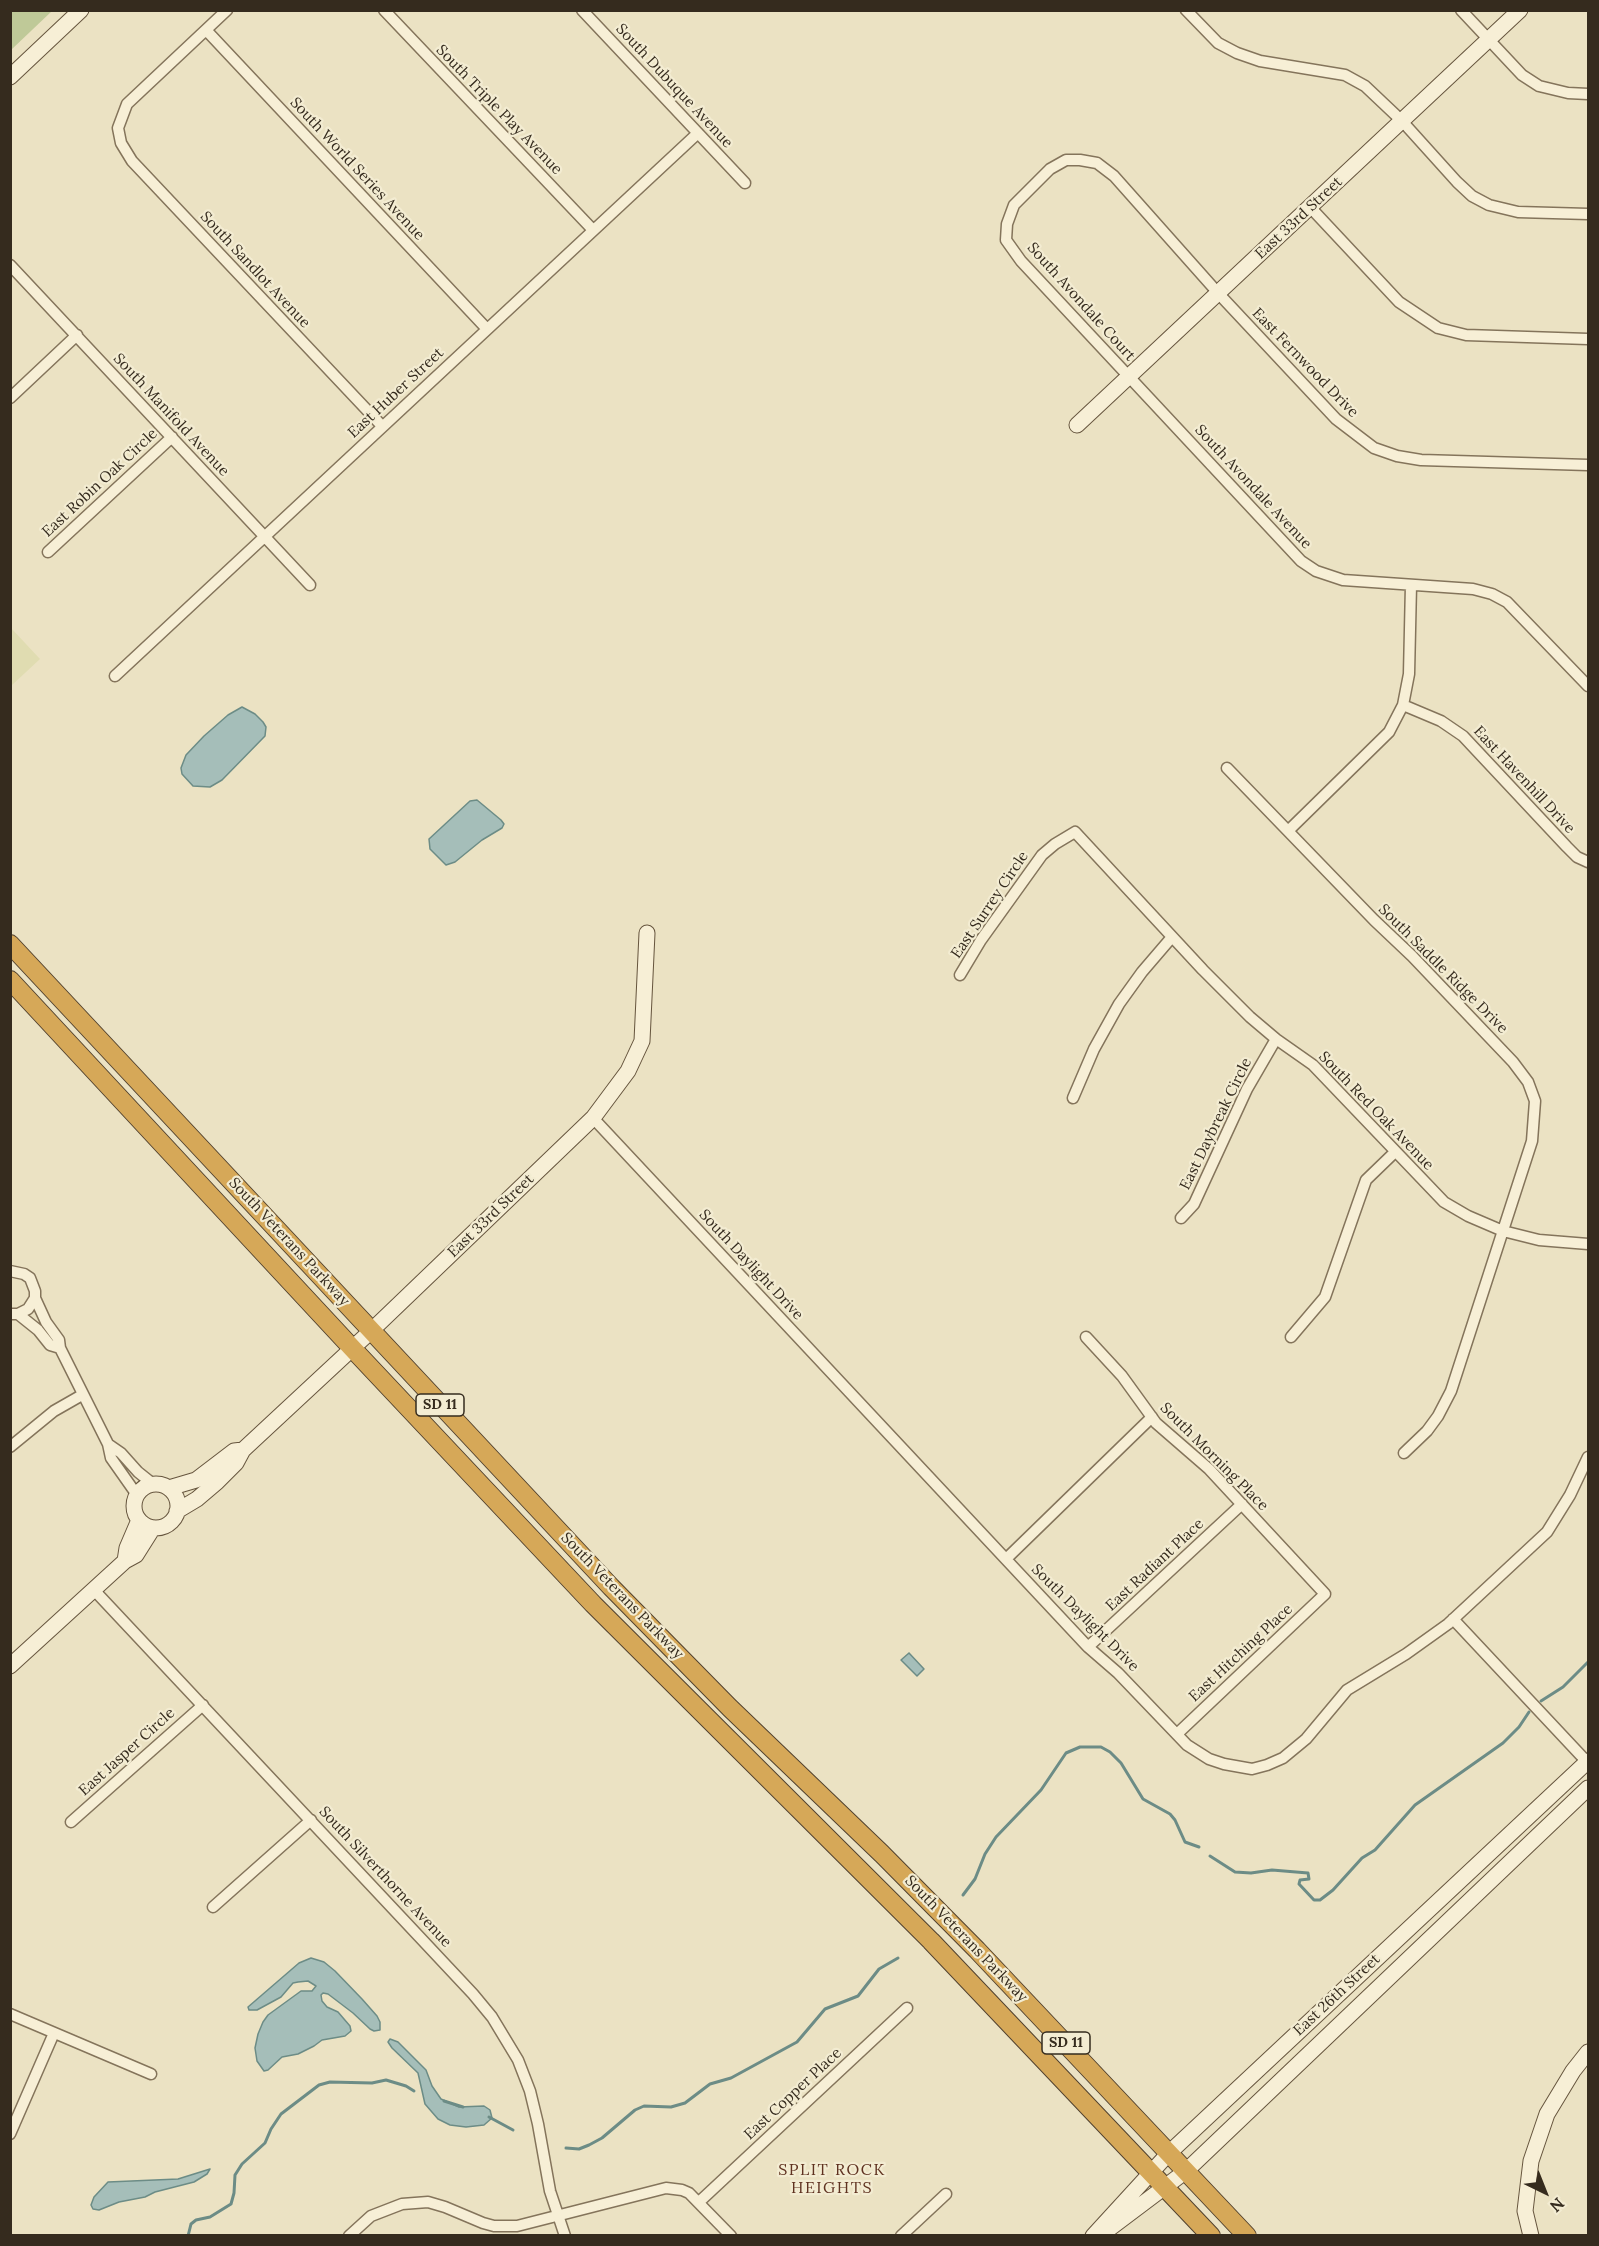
<!DOCTYPE html>
<style>
body{margin:0}
#map{position:relative;width:1599px;height:2246px;overflow:hidden;background:#ebe2c3;font-family:Lora,serif}
canvas{display:block}
.frame{position:absolute;inset:0;border:12px solid #352b1e;pointer-events:none}
.north{position:absolute;left:1515px;top:2162px;width:60px;height:60px;-webkit-text-stroke:4px #f3ecd2;paint-order:stroke;rotate:137deg;font-size:16px;font-weight:700;line-height:24px;text-align:center;color:#352b1e}
.north::after{content:'';display:block;margin:auto;width:21px;height:27px;background:#352b1e;clip-path:polygon(50% 0,100% 100%,50% 72%,0 100%)}
</style>
<div id="map">
<canvas width="1599" height="2246"></canvas>
<div class="frame"></div>
<div class="north">N</div>
</div>
<script>
const ctx = document.querySelector('canvas').getContext('2d');
ctx.lineJoin = 'round';
function fillPath(path, color) {
  ctx.fillStyle = color;
  ctx.fill(path, 'evenodd');
}
function poly(rows) {
  const path = new Path2D();
  for (const r of rows) {
    if (r.length === 3) {
      path.moveTo(r[0] + r[2], r[1]);
      path.arc(r[0], r[1], r[2], 0, 2 * Math.PI);
      continue;
    }
    path.moveTo(r[0], r[1]);
    for (let i = 2; i < r.length; i += 2) path.lineTo(r[i], r[i + 1]);
  }
  return path;
}
function stroke(path, color, width, dash) {
  ctx.strokeStyle = color;
  ctx.lineWidth = width;
  ctx.lineCap = dash ? 'butt' : 'round';
  ctx.setLineDash(dash || []);
  ctx.stroke(path);
}
function write(font, color, halo, rows, align = 'center') {
  ctx.font = font + ' Lora,serif';
  ctx.lineWidth = 4.5;
  ctx.setLineDash([]);
  ctx.textBaseline = 'middle';
  ctx.strokeStyle = halo;
  ctx.fillStyle = color;
  for (const [text, x, y, turn = 0] of rows) {
    ctx.save();
    ctx.translate(x, y);
    ctx.rotate((+turn || 0) * Math.PI / 180);
    ctx.textAlign = isNaN(turn) ? turn : align;
    if (halo) ctx.strokeText(text, 0, 0);
    ctx.fillText(text, 0, 0);
    ctx.restore();
  }
}
fillPath(poly([
 [11,628,40,659,11,686]
]), '#e0dcb1');
fillPath(poly([
 [11,10,52,10,52,11,11,50]
]), '#bfc998');
const water = poly([
 [242,707,255,714,263,722,266,727,265,736,222,780,210,787,193,786,182,774,181,768,186,755,204,736,228,715,242,707],
 [477,800,501,820,504,824,502,828,482,840,455,862,446,865,430,849,429,839,470,801,477,800],
 [909,1653,924,1669,917,1676,901,1660,909,1653],
 [311,1958,324,1962,335,1971,362,1999,377,2016,380,2022,380,2030,374,2031,370,2029,353,2013,328,1994,323,1993,321,1995,322,2001,327,2007,338,2012,350,2026,351,2031,345,2036,322,2040,314,2046,298,2054,282,2057,268,2070,264,2071,257,2061,255,2048,258,2034,263,2022,268,2015,301,1991,312,1991,316,1986,308,1981,298,1982,293,1983,281,1997,257,2010,249,2010,248,2007,299,1963,311,1958],
 [390,2039,398,2042,426,2070,432,2086,441,2099,459,2107,484,2106,490,2110,492,2118,484,2125,466,2127,450,2125,438,2119,425,2104,418,2073,392,2048,388,2042,390,2039],
 [210,2169,207,2174,194,2182,155,2192,145,2197,119,2202,99,2210,93,2209,91,2205,94,2197,108,2182,178,2179,210,2169]
]);
fillPath(water, '#a5beb9');
stroke(water, '#6c8c86', 1.5);
stroke(poly([
 [1541,1701,1563,1687,1588,1662],
 [1210,1856,1235,1872,1251,1873,1272,1870,1308,1873,1309,1879,1300,1880,1299,1884,1314,1900,1320,1900,1333,1890,1362,1858,1375,1850,1415,1805,1503,1743,1519,1727,1529,1712],
 [963,1895,975,1879,985,1854,996,1837,1041,1790,1066,1753,1080,1747,1101,1747,1110,1752,1121,1763,1143,1799,1170,1814,1175,1820,1185,1842,1199,1847],
 [444,2101,463,2107],
 [489,2117,513,2130],
 [566,2148,579,2149,589,2145,602,2138,635,2110,644,2106,671,2107,685,2103,710,2084,731,2078,797,2042,825,2009,858,1996,879,1969,898,1958],
 [188,2236,191,2224,196,2220,210,2217,231,2204,234,2193,235,2175,242,2164,265,2143,271,2129,281,2114,319,2085,330,2082,372,2083,386,2080,406,2086,414,2091]
]), '#6c8c86', 3);
const street = poly([
 [227,10,127,104,118,128,121,143,132,161,382,426],
 [384,10,593,230],
 [582,10,745,183],
 [1186,10,1218,43,1237,53,1260,61,1345,75,1365,86,1402,121,1457,182,1472,196,1489,205,1518,212,1588,214],
 [1461,10,1522,75,1539,86,1568,93,1588,94],
 [206,30,487,329],
 [1310,207,1399,302,1438,328,1466,335,1588,339],
 [10,265,310,585],
 [10,398,77,335],
 [1588,465,1421,460,1397,456,1374,448,1336,419,1218,293,1114,176,1097,163,1080,160,1066,160,1050,169,1014,205,1007,224,1006,240,1021,261,1301,561,1316,571,1343,580,1473,589,1492,594,1507,602,1588,686],
 [48,552,172,437],
 [115,676,698,133],
 [1403,705,1441,721,1463,736,1567,847,1577,857,1588,862],
 [1227,768,1374,920,1412,956,1513,1062,1528,1082,1535,1101,1532,1141,1451,1391,1438,1416,1427,1431,1404,1453],
 [1288,831,1389,732,1403,705,1409,674,1411,585],
 [960,975,981,940,1042,855,1055,844,1075,832,1203,970,1250,1017,1276,1039,1313,1065,1444,1202,1468,1216,1503,1231,1539,1240,1588,1244],
 [1073,1098,1094,1049,1119,1004,1142,972,1172,937],
 [593,1118,1088,1647,1118,1673,1187,1745,1209,1759,1224,1764,1252,1769,1267,1765,1283,1758,1306,1739,1347,1690,1406,1654,1448,1624,1547,1532,1570,1495,1588,1457],
 [1181,1218,1194,1204,1247,1089,1276,1039],
 [10,1271,24,1274,30,1278,35,1291,35,1298,28,1309,18,1314,10,1314],
 [35,1298,46,1322,59,1340,60,1348,108,1444,111,1458,137,1495],
 [18,1314,38,1330,50,1345,60,1348],
 [1086,1337,1122,1376,1156,1423,1209,1469,1325,1594,1177,1734],
 [1291,1337,1325,1297,1366,1180,1395,1152],
 [108,1444,121,1453,138,1472,153,1484],
 [10,1447,54,1411,82,1395],
 [1006,1559,1152,1417],
 [94,1590,473,1994,492,2017,518,2060,530,2091,538,2124,550,2191,565,2236],
 [1453,1619,1587,1762],
 [1088,1647,1242,1504],
 [71,1822,203,1705],
 [213,1907,311,1820],
 [10,2014,151,2074],
 [10,2134,54,2033],
 [699,2202,907,2008],
 [349,2236,371,2216,402,2204,428,2202,445,2207,483,2223,494,2226,517,2226,666,2188,682,2190,689,2193,731,2236],
 [901,2236,946,2194]
]);
const secondary = poly([
 [10,77,81,10],
 [1077,425,1520,10],
 [156,1506,22],
 [169,1488,196,1480,234,1451,243,1450],
 [177,1511,197,1499,217,1482,236,1463,243,1450,371,1331,593,1118,628,1071,642,1041,647,933],
 [125,1561,127,1548,139,1520],
 [10,1666,125,1561,136,1555,153,1528],
 [1105,2232,1186,2171,1588,1788],
 [1093,2236,1169,2153,1588,1761],
 [1531,2236,1525,2211,1531,2161,1547,2114,1573,2071,1588,2052]
]);
const highway = poly([
 [10,944,611,1587,730,1708,882,1854,977,1950,1247,2236],
 [10,980,352,1348,593,1604,931,1941,1211,2236]
]);
stroke(street, '#84745b', 13);
stroke(secondary, '#66553e', 17);
stroke(highway, '#52422f', 20);
stroke(street, '#f7efd6', 10);
stroke(secondary, '#f7efd6', 15);
stroke(highway, '#d6a858', 18);
for (const [x, y, w] of [
 [440,1405,48],
 [1066,2043,48]
]) {
  const box = new Path2D();
  box.roundRect(x - w / 2, y - 11, w, 22, 4.5);
  ctx.fillStyle = '#f3ecd2';
  ctx.fill(box);
  stroke(box, '#352b1e', 1.5);
}
write('bold 14px', '#352b1e', null, [
 ["SD 11",440,1405],
 ["SD 11",1066,2043]
]);
write('15px', '#352b1e', '#f3ecd2', [
 ["South Dubuque Avenue",674,86,47],
 ["South Triple Play Avenue",499,110,46],
 ["South World Series Avenue",357,169,47],
 ["East 33rd Street",1299,218,-43],
 ["South Sandlot Avenue",255,270,47],
 ["South Avondale Court",1081,302,48],
 ["East Fernwood Drive",1305,363,46],
 ["East Huber Street",396,393,-43],
 ["South Manifold Avenue",171,415,47],
 ["East Robin Oak Circle",100,483,-43],
 ["South Avondale Avenue",1253,487,47],
 ["East Havenhill Drive",1524,780,47],
 ["East Surrey Circle",990,905,-56],
 ["South Saddle Ridge Drive",1443,969,45],
 ["South Red Oak Avenue",1376,1111,46],
 ["East Daybreak Circle",1216,1124,-64],
 ["East 33rd Street",491,1216,-44],
 ["South Veterans Parkway",289,1242,47],
 ["South Daylight Drive",751,1265,47],
 ["South Morning Place",1214,1457,45],
 ["East Radiant Place",1155,1565,-43],
 ["South Veterans Parkway",622,1596,46],
 ["South Daylight Drive",1085,1618,45],
 ["East Hitching Place",1241,1653,-43],
 ["East Jasper Circle",127,1752,-42],
 ["South Silverthorne Avenue",385,1877,47],
 ["South Veterans Parkway",966,1939,46],
 ["East 26th Street",1337,1995,-43],
 ["East Copper Place",793,2094,-43]
]);
ctx.letterSpacing = '1.5px';
write('16px', '#5f3220', '#f3ecd2', [
 ["SPLIT ROCK",832,2170],
 ["HEIGHTS",832,2188]
]);
ctx.letterSpacing = '0px';
</script>
